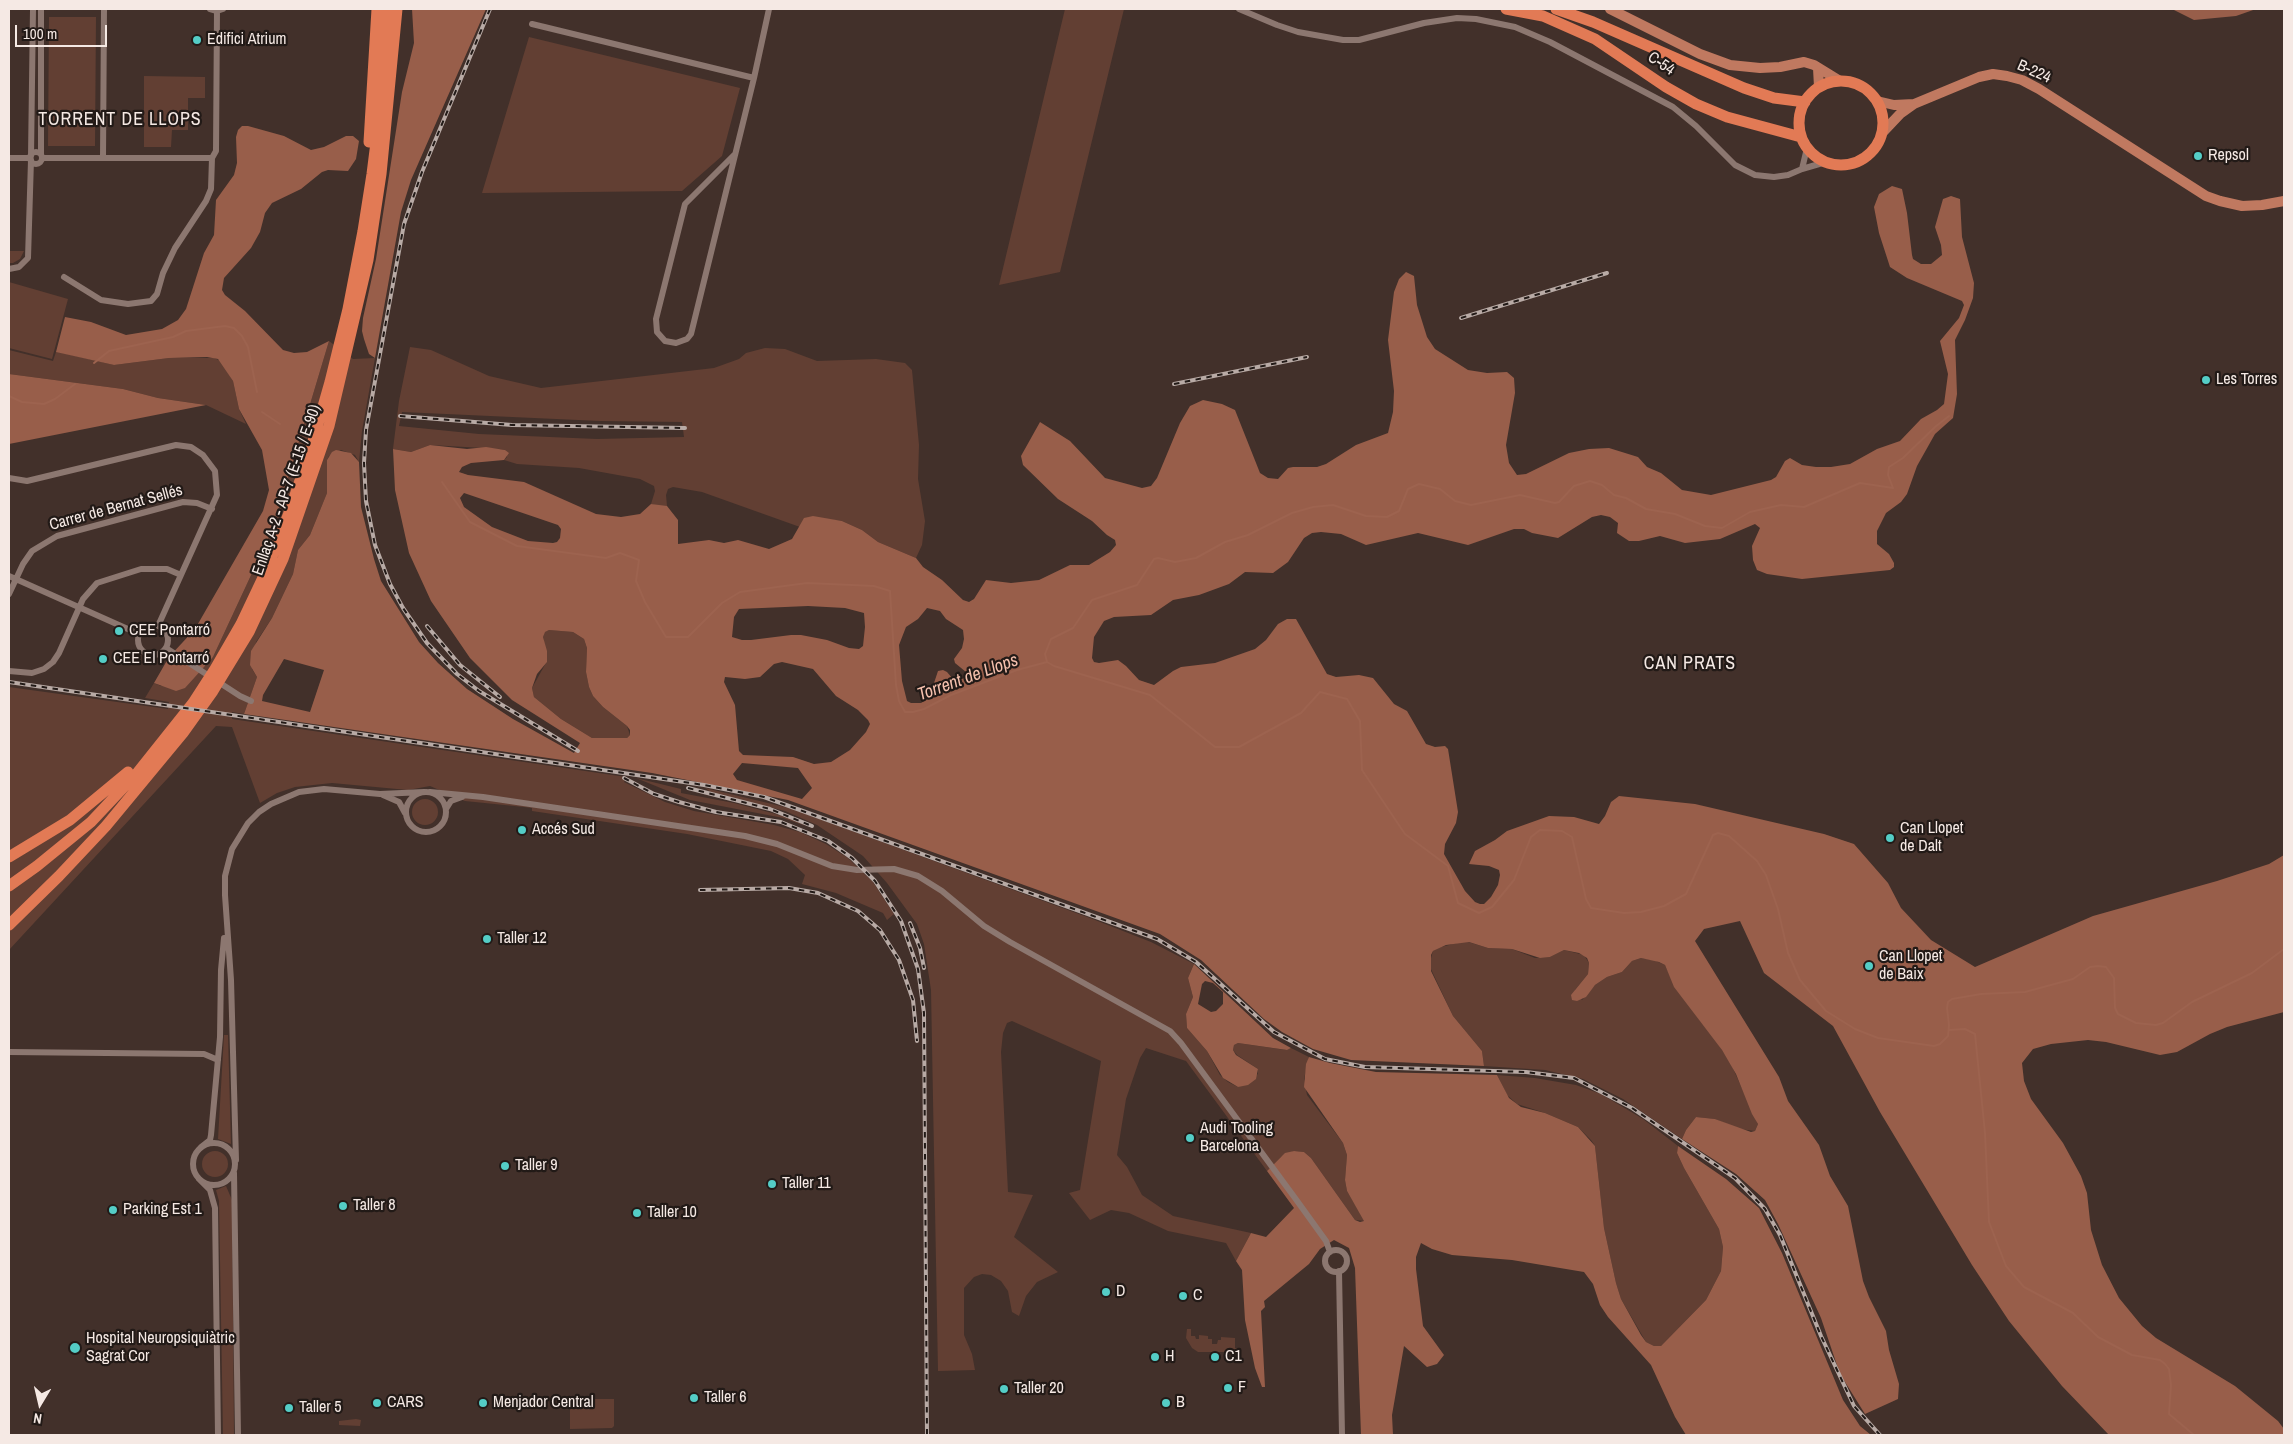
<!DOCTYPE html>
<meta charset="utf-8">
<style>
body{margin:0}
#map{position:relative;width:2293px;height:1444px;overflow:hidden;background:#42302a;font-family:"Archivo Narrow",sans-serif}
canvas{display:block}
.frame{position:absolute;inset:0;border:10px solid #f5e9e4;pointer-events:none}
.north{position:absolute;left:15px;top:1379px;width:50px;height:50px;-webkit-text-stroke:4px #221a17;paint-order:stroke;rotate:189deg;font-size:14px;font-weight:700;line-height:20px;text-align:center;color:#f5e9e4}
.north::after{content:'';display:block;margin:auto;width:18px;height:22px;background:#f5e9e4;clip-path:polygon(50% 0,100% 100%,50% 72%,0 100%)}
.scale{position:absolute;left:15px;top:25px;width:92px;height:22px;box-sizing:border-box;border:2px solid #f5e9e4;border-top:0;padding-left:6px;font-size:15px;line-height:18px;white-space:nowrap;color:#f5e9e4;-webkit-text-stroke:4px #221a17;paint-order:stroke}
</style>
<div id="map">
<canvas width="2293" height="1444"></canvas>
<div class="frame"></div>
<div class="north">N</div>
<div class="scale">100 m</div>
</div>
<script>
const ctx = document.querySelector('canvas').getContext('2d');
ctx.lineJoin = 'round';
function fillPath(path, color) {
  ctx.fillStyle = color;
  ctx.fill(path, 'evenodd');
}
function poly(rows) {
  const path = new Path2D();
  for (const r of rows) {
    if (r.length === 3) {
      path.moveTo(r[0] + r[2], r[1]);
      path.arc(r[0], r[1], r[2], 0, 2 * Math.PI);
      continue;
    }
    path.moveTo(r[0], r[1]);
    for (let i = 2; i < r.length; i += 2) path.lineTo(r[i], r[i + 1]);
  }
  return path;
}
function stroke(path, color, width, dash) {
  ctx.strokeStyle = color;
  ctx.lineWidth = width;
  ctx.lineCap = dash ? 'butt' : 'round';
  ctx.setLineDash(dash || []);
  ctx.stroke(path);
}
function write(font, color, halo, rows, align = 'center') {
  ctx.font = font + ' "Archivo Narrow",sans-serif';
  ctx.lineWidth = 4.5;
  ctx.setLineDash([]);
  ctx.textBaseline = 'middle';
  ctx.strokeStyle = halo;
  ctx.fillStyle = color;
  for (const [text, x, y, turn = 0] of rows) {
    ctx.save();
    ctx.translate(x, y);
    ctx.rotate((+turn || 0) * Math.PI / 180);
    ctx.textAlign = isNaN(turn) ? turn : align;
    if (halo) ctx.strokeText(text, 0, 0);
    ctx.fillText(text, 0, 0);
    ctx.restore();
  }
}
fillPath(poly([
 [1065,9,1124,9,1060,272,999,285],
 [49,17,96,17,95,146,48,146],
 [529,37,740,88,722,156,682,191,482,193],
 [144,76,205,77,205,98,188,98,188,130,172,130,171,147,144,147],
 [9,251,24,251,20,259,13,263,9,263],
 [9,282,68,299,52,359,9,348],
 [329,341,353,359,375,358,362,431,359,462,355,455,341,450,329,456,327,460,327,493,310,535,298,550,293,574,272,618,256,642,252,669,257,677,244,714,232,712,232,719,626,777,624,782,665,802,694,811,774,825,800,832,826,844,848,858,873,882,894,914,887,920,883,913,836,893,802,884,805,875,788,859,771,851,687,834,532,811,532,808,524,807,465,801,430,786,408,790,332,783,295,787,277,793,260,803,232,727,216,726,9,950,9,687,168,709,169,702,145,698,154,683,161,686,213,657,273,528],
 [410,347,431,350,489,376,541,388,714,368,739,359,746,353,765,348,785,349,817,361,876,359,905,363,912,370,919,445,918,479,925,521,922,545,916,558,878,542,862,530,842,521,809,517,802,523,800,527,702,492,673,487,668,489,666,495,667,506,657,506,651,504,655,491,654,486,640,479,579,468,517,464,504,460,507,457,505,450,500,449,430,445,411,452,393,449,399,401],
 [402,412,600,421,682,422,684,437,597,439,479,434,399,426],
 [9,350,53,361,56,352,59,352,114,365,169,358,214,358,221,361,233,381,239,409,246,424,206,405,158,398,123,389,9,374],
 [549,630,573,632,584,639,587,648,586,672,589,687,593,696,603,707,627,726,630,735,627,738,592,738,561,719,534,697,532,688,547,661,543,637,544,632],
 [636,778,681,789,681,793,734,803,791,818,806,826,783,818,690,800],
 [705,788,789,808,1090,918,1151,942,1194,964,1188,978,1193,997,1186,1014,1187,1028,1207,1051,1220,1075,1228,1082,1238,1087,1258,1074,1258,1069,1237,1055,1233,1050,1234,1045,1238,1043,1286,1050,1291,1048,1309,1057,1304,1079,1307,1095,1343,1143,1347,1155,1345,1180,1347,1191,1365,1221,1355,1220,1311,1158,1304,1152,1294,1151,1281,1157,1267,1171,1186,1061,1146,1048,1140,1058,1126,1099,1117,1155,1127,1167,1142,1195,1173,1216,1251,1233,1236,1261,1226,1243,1168,1231,1129,1213,1111,1210,1090,1220,1069,1193,1080,1190,1101,1061,1012,1021,1007,1023,1003,1033,1001,1052,1008,1192,1033,1195,1014,1237,1058,1272,1037,1282,1026,1296,1019,1316,1012,1312,1008,1291,1001,1281,991,1275,982,1274,974,1277,964,1288,964,1335,972,1354,975,1370,938,1371,931,990,924,944,917,924,887,883,863,856,817,825,785,811,712,793],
 [425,812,13],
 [1465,941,1488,948,1512,949,1535,958,1550,957,1564,950,1584,955,1589,963,1588,974,1575,990,1582,1000,1595,985,1607,977,1622,972,1632,961,1641,958,1654,960,1665,965,1672,980,1701,1022,1715,1039,1731,1064,1758,1124,1755,1131,1739,1129,1715,1119,1696,1117,1686,1130,1682,1139,1623,1099,1583,1079,1545,1070,1484,1066,1482,1051,1453,1016,1429,965,1433,951,1441,947],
 [224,1035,228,1035,231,1144,218,1139],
 [1497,1075,1535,1078,1576,1085,1601,1094,1643,1119,1678,1146,1677,1153,1684,1168,1719,1229,1723,1247,1721,1271,1706,1300,1661,1346,1654,1346,1646,1342,1621,1299,1616,1283,1604,1228,1595,1146,1591,1140,1578,1127,1545,1113,1517,1104,1507,1095],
 [215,1164,13],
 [226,1186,232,1200,234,1435,223,1435,219,1201,216,1190],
 [1187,1329,1191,1329,1191,1336,1195,1336,1196,1339,1199,1339,1199,1335,1208,1336,1208,1339,1212,1339,1212,1344,1217,1344,1218,1340,1221,1340,1221,1337,1235,1338,1235,1348,1239,1349,1238,1355,1235,1355,1235,1362,1232,1362,1231,1352,1198,1352,1192,1348,1186,1338],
 [570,1399,614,1399,614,1426,612,1428,570,1429],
 [356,1419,361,1420,360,1426,339,1425,339,1421]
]), '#623f33');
fillPath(poly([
 [412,9,486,9,411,180,401,212,375,358,369,354,364,339,362,331,363,318,376,259,402,92,414,43],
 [2172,9,2256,9,2236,16,2194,20],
 [242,126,248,126,284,136,311,150,324,147,346,136,353,136,359,141,356,159,348,171,328,170,322,172,301,189,272,203,265,213,260,232,251,248,224,278,222,290,225,295,245,311,283,350,294,353,307,352,329,341,273,528,213,657,185,688,176,691,154,683,169,657,195,629,263,511,269,490,262,450,239,409,233,381,218,359,207,357,169,358,114,365,56,352,65,317,91,322,126,335,162,329,178,320,186,309,204,253,214,235,216,200,234,175,237,163,236,137,238,130],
 [1892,186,1902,189,1907,213,1912,255,1913,259,1921,264,1931,264,1942,255,1941,245,1935,227,1943,199,1951,196,1960,199,1962,237,1974,283,1973,298,1965,320,1955,340,1957,394,1953,418,1935,434,1917,466,1907,494,1901,502,1886,513,1877,531,1877,544,1889,554,1894,563,1894,567,1890,570,1802,579,1767,574,1757,570,1753,560,1752,546,1760,528,1755,524,1720,539,1685,543,1660,536,1639,541,1629,541,1617,533,1618,523,1610,517,1601,515,1592,517,1558,538,1532,533,1524,529,1514,529,1468,545,1418,533,1366,545,1341,534,1321,532,1312,533,1304,538,1288,562,1273,573,1245,572,1229,584,1199,595,1173,600,1151,615,1114,617,1104,621,1094,637,1092,658,1094,662,1099,663,1118,660,1126,666,1139,680,1154,685,1173,671,1181,667,1215,663,1255,649,1266,640,1278,624,1287,619,1296,619,1327,674,1336,677,1359,675,1373,678,1394,704,1407,711,1426,744,1435,747,1445,746,1448,749,1458,812,1456,823,1445,844,1444,854,1465,891,1475,902,1480,904,1484,904,1491,897,1498,885,1500,875,1499,870,1489,866,1469,864,1475,851,1495,840,1507,831,1549,816,1574,817,1599,824,1605,816,1611,802,1619,796,1695,804,1824,834,1854,844,1888,883,1901,908,1931,940,1975,967,2093,916,2217,881,2269,864,2284,855,2284,1012,2227,1027,2210,1034,2177,1052,2160,1055,2106,1042,2088,1040,2051,1044,2033,1049,2022,1063,2024,1081,2031,1099,2063,1143,2081,1176,2087,1193,2091,1230,2102,1265,2119,1298,2142,1326,2156,1338,2235,1386,2278,1421,2284,1429,2284,1435,2109,1435,2062,1386,2009,1321,1972,1265,1880,1112,1833,1026,1764,973,1740,921,1704,929,1695,941,1779,1077,1788,1101,1819,1145,1830,1176,1848,1206,1863,1281,1869,1297,1886,1331,1889,1350,1899,1384,1898,1399,1865,1414,1840,1374,1821,1318,1778,1224,1765,1200,1736,1174,1682,1139,1686,1130,1696,1117,1715,1119,1751,1132,1755,1131,1758,1124,1752,1114,1736,1074,1722,1050,1674,987,1665,965,1659,962,1641,958,1632,961,1622,972,1607,977,1595,985,1586,997,1577,1001,1572,1000,1571,995,1588,974,1589,963,1587,958,1579,953,1564,950,1550,957,1540,958,1512,949,1488,948,1469,942,1446,945,1433,951,1431,955,1431,971,1453,1016,1482,1051,1484,1066,1351,1060,1313,1049,1282,1032,1264,1019,1201,960,1160,934,788,800,652,773,244,714,257,677,250,665,251,651,272,618,293,574,298,550,310,535,327,493,327,460,332,452,336,450,351,453,359,462,361,507,374,559,381,581,419,642,438,663,467,689,513,719,574,753,580,743,512,700,470,658,431,601,409,553,395,490,393,449,411,452,430,445,467,449,486,447,505,450,509,453,504,460,471,463,462,467,459,472,468,475,524,482,596,514,621,517,640,514,651,504,667,506,678,520,678,544,709,540,724,543,738,540,769,549,792,539,804,518,813,516,842,521,862,530,878,542,916,558,923,567,942,580,963,600,969,602,974,599,986,580,1011,583,1039,580,1070,565,1089,565,1110,552,1116,545,1115,540,1107,535,1092,521,1058,499,1023,465,1021,456,1040,422,1070,441,1105,478,1142,488,1151,486,1157,478,1180,423,1190,406,1203,400,1222,404,1235,410,1260,473,1268,478,1278,479,1288,468,1293,467,1317,467,1326,464,1356,445,1388,433,1393,412,1394,391,1388,340,1394,292,1399,279,1406,272,1414,276,1417,305,1427,337,1435,349,1468,370,1487,373,1507,372,1514,378,1515,393,1506,445,1509,463,1517,475,1526,474,1569,453,1589,449,1609,448,1638,457,1647,467,1661,473,1682,490,1711,495,1771,480,1776,477,1785,461,1790,458,1802,465,1816,467,1831,467,1850,464,1877,449,1900,441,1921,419,1937,410,1944,404,1948,374,1940,341,1959,318,1964,305,1962,301,1907,278,1890,267,1879,233,1874,207,1879,194],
 [464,493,558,525,561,529,560,538,557,542,553,543,528,541,492,527,464,507,460,498],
 [808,606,845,608,864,613,865,627,863,646,859,649,849,648,827,640,801,635,791,635,751,640,742,640,732,637,734,617,739,609],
 [927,608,940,611,946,619,963,630,964,639,962,648,954,659,955,663,966,672,966,677,962,679,953,679,947,672,943,670,938,671,929,698,921,703,911,703,907,701,902,681,899,645,906,627,918,619],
 [549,630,573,632,584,639,587,648,586,672,589,687,593,696,603,707,627,726,630,730,630,735,627,738,592,738,561,719,534,697,532,688,537,674,547,662,547,651,543,637,545,632],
 [284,659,324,670,310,712,262,701,263,695],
 [782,662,813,669,836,696,858,710,868,720,870,724,866,732,850,750,831,762,814,764,793,757,743,755,739,751,735,705,724,682,725,677,745,679,760,677,774,664],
 [742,763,798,768,812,788,802,799,737,780,733,774],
 [9,374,123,389,158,398,206,405,9,444],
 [1194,964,1273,1038,1291,1048,1287,1050,1238,1043,1234,1045,1233,1050,1236,1055,1258,1069,1256,1079,1248,1085,1238,1087,1223,1078,1207,1051,1187,1028,1186,1014,1193,997,1188,978],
 [1205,981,1213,983,1223,992,1223,1004,1216,1011,1211,1012,1198,1004,1202,984],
 [1309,1057,1330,1063,1376,1072,1497,1075,1509,1098,1521,1107,1545,1113,1578,1127,1595,1146,1604,1228,1616,1283,1621,1299,1641,1335,1646,1342,1654,1346,1661,1346,1706,1300,1721,1271,1723,1247,1719,1229,1684,1168,1677,1153,1678,1146,1726,1179,1759,1208,1782,1253,1843,1400,1860,1426,1871,1435,1686,1435,1675,1417,1651,1365,1608,1317,1600,1305,1593,1284,1584,1272,1512,1260,1452,1255,1432,1249,1421,1243,1416,1257,1416,1269,1423,1326,1444,1355,1437,1364,1427,1367,1404,1346,1392,1415,1393,1435,1361,1435,1355,1268,1349,1248,1334,1240,1320,1249,1309,1264,1264,1301,1265,1307,1261,1311,1265,1387,1262,1387,1255,1368,1245,1320,1242,1270,1236,1261,1251,1233,1266,1237,1294,1208,1267,1171,1285,1153,1294,1151,1304,1152,1311,1158,1355,1220,1360,1222,1364,1221,1347,1191,1345,1180,1347,1155,1343,1143,1304,1087,1306,1064]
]), '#985e4a');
stroke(poly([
 [94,363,109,351,173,337,186,331,225,326,234,328,242,336,248,347,257,392],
 [9,396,22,402,44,404,55,399,75,384],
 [262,412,280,424],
 [442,482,470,522,517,546,606,558,620,553,639,560,636,581,645,602,666,637,688,637,722,603,740,592,807,583,874,586,890,591,896,685,899,701,905,712,913,712,924,709,951,695,1017,670,1047,662,1054,666,1150,695,1215,747,1239,747,1301,713,1320,692,1347,699,1360,721,1362,770,1405,834,1448,866,1458,903,1479,913,1492,907,1514,880,1531,837,1540,830,1562,831,1572,837,1586,899,1591,908,1624,913,1641,912,1664,906,1686,894,1713,835,1718,833,1729,836,1757,861,1766,875,1778,909,1788,953,1800,980,1826,1011,1855,1029,1878,1038,1934,1046,1940,1044,1948,1036,1949,1025,1947,1008,1948,1002,1952,999,1981,994,2025,992,2073,979,2090,967,2098,966,2106,967,2114,978,2115,1008,2118,1014,2136,1023,2156,1025,2163,1023,2192,1002,2252,973,2284,949],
 [1047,662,1045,654,1051,639,1073,628,1092,600,1137,585,1154,559,1158,558,1175,562,1196,558,1225,542,1248,535,1292,513,1313,507,1333,505,1366,516,1387,517,1399,511,1408,489,1419,484,1440,489,1455,501,1471,505,1520,495,1555,503,1559,502,1574,486,1590,481,1602,485,1614,495,1626,498,1646,509,1675,514,1705,526,1722,528,1750,512,1781,505,1804,507,1860,483,1893,488,1888,475,1889,467,1903,458,1935,427,1949,416],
 [1949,1030,1965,1029,1975,1034,1985,1133,1989,1222,2006,1266,2024,1287,2073,1313,2098,1337,2132,1355,2160,1360,2165,1364,2169,1369,2171,1385,2169,1414,2194,1435]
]), '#9d634f', 2);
stroke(poly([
 [210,9,217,11,223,9],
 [1239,9,1277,25,1298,32,1343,40,1359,40,1424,23,1457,18,1476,19,1515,27,1550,42,1673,107,1696,126,1735,165,1755,175,1774,177,1788,175,1802,169,1826,162],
 [532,24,754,78],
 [36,158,6],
 [41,154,41,9],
 [734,155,685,204,656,319,657,332,665,341,676,343,687,339,691,334,754,78,769,9],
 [31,156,33,9],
 [9,158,30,158],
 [43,158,212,158,216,151,217,11],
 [103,158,104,9],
 [1802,169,1807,148],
 [9,269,19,267,28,258,31,160],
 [64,277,101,300,128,304,151,301,157,294,163,273,175,248,206,201,211,189,212,158],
 [9,478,27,481,176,445,191,447,203,455,215,471,217,495,158,626],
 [9,576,139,634],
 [9,594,23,564,32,551,57,536,183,502,197,503,212,509],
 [153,640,15],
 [166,648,240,696,251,701],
 [9,671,32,673,44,669,53,662,59,653,83,599,97,583,141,569,167,569,181,575],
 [426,812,20],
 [430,792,483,797,745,836,777,844,832,866,857,870,894,869,918,876,942,891,984,926,1010,942,1170,1031,1181,1043,1295,1198,1326,1241,1330,1252],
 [383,795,399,802,405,813],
 [446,809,451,801,462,797],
 [9,1052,204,1054,218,1060],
 [214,1164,21],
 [201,1147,210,1140,211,1135,220,1037,221,970,224,938],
 [236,1160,231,980,225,895,225,876,232,849,248,823,259,812,271,804,299,792,324,789,380,794,424,792],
 [234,1173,238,1435],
 [199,1179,210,1190,215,1208,218,1435],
 [1336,1261,11],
 [1339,1271,1342,1435]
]), '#8c7770', 6);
stroke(poly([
 [1610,9,1700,54,1730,65,1760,68,1780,67,1804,62,1814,65,1840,81],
 [1818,68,1819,87],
 [1877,101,1894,105,1914,104],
 [1883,132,1900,114,1914,104,1979,77,1993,74,2007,76,2022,80,2039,89,2206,196,2220,201,2242,206,2262,205,2284,201]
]), '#c07960', 10);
stroke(poly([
 [1506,9,1543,16,1595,39,1666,87,1696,104,1727,117,1801,137],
 [1556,9,1593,22,1744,88,1774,98,1805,102],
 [1841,123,42],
 [369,142,377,9],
 [9,857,70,820,128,772],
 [9,886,37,866,91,822,138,772,193,703,215,669,241,624,268,567,289,513,312,445,330,382,348,309,363,231,372,174,381,103,388,9],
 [9,925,59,876,106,826,183,733,213,691,249,632,283,559,329,426,368,260,381,174,397,9]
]), '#e27a55', 11);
const rail = poly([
 [490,9,422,172,404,224,366,430,364,463,366,501,375,545,390,584,403,608,427,643,457,674,479,691,578,751],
 [1461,318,1607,273],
 [1174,384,1307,357],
 [400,416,512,425,685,428],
 [427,626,460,665,500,697],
 [9,682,704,785,764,797,1157,939,1196,962,1274,1032,1325,1059,1365,1067,1526,1072,1574,1078,1632,1108,1735,1178,1765,1209,1780,1235,1821,1336,1854,1406,1880,1435],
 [624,778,654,794,679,802,716,812,781,822,828,841,852,858,875,881,901,921,918,969,924,1013,927,1435],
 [688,788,770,809,812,826],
 [700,890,789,888,818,893,858,911,880,930,899,960,913,1000,917,1041],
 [910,923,920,948,924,968]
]);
stroke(rail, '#b8aaa5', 4);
stroke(rail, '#221a17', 2, [5.5]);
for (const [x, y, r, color] of [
 [197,40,5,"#54cdc6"],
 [2198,156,5,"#54cdc6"],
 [2206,380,5,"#54cdc6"],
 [119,631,5,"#54cdc6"],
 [103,659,5,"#54cdc6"],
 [522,830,5,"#54cdc6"],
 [1890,838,5,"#54cdc6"],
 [487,939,5,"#54cdc6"],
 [1869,966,5,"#54cdc6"],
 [1190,1138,5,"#54cdc6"],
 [505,1166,5,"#54cdc6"],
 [772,1184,5,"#54cdc6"],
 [343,1206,5,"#54cdc6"],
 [113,1210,5,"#54cdc6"],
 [637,1213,5,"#54cdc6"],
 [1106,1292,5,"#54cdc6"],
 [1183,1296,5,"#54cdc6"],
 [75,1348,6,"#54cdc6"],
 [1155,1357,5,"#54cdc6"],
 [1215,1357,5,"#54cdc6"],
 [1228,1388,5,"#54cdc6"],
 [1004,1389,5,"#54cdc6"],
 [694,1398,5,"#54cdc6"],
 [377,1403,5,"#54cdc6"],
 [483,1403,5,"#54cdc6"],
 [1166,1403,5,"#54cdc6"],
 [289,1408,5,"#54cdc6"]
]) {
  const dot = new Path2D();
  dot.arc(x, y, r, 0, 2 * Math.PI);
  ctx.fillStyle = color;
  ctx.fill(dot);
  stroke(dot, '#221a17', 2);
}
write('16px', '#f5e9e4', '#221a17', [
 ["Edifici Atrium",207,40],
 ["Repsol",2208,156],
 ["Les Torres",2216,380],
 ["CEE Pontarró",129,631],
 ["CEE El Pontarró",113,659],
 ["Can Llopet",1900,829],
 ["de Dalt",1900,847],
 ["Accés Sud",532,830],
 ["Taller 12",497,939],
 ["Can Llopet",1879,957],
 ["de Baix",1879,975],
 ["Audi Tooling",1200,1129],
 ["Barcelona",1200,1147],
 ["Taller 9",515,1166],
 ["Taller 11",782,1184],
 ["Taller 8",353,1206],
 ["Parking Est 1",123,1210],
 ["Taller 10",647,1213],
 ["D",1116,1292],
 ["C",1193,1296],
 ["Hospital Neuropsiquiàtric",86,1339],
 ["Sagrat Cor",86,1357],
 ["H",1165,1357],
 ["C1",1225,1357],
 ["F",1238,1388],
 ["Taller 20",1014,1389],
 ["Taller 6",704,1398],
 ["CARS",387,1403],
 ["Menjador Central",493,1403],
 ["B",1176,1403],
 ["Taller 5",299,1408]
], 'left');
write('16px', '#f5e9e4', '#221a17', [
 ["C-54",1661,64,34],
 ["B-224",2034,72,24],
 ["Enllaç A-2 - AP-7 (E-15 / E-90)",287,490,-71],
 ["Carrer de Bernat Sellés",116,508,-15]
]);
ctx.letterSpacing = '1px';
write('18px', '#f5e9e4', '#221a17', [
 ["TORRENT DE LLOPS",120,120],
 ["CAN PRATS",1690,664]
]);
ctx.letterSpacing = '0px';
write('italic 18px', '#f5c0ad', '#221a17', [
 ["Torrent de Llops",968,678,-20]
]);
</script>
